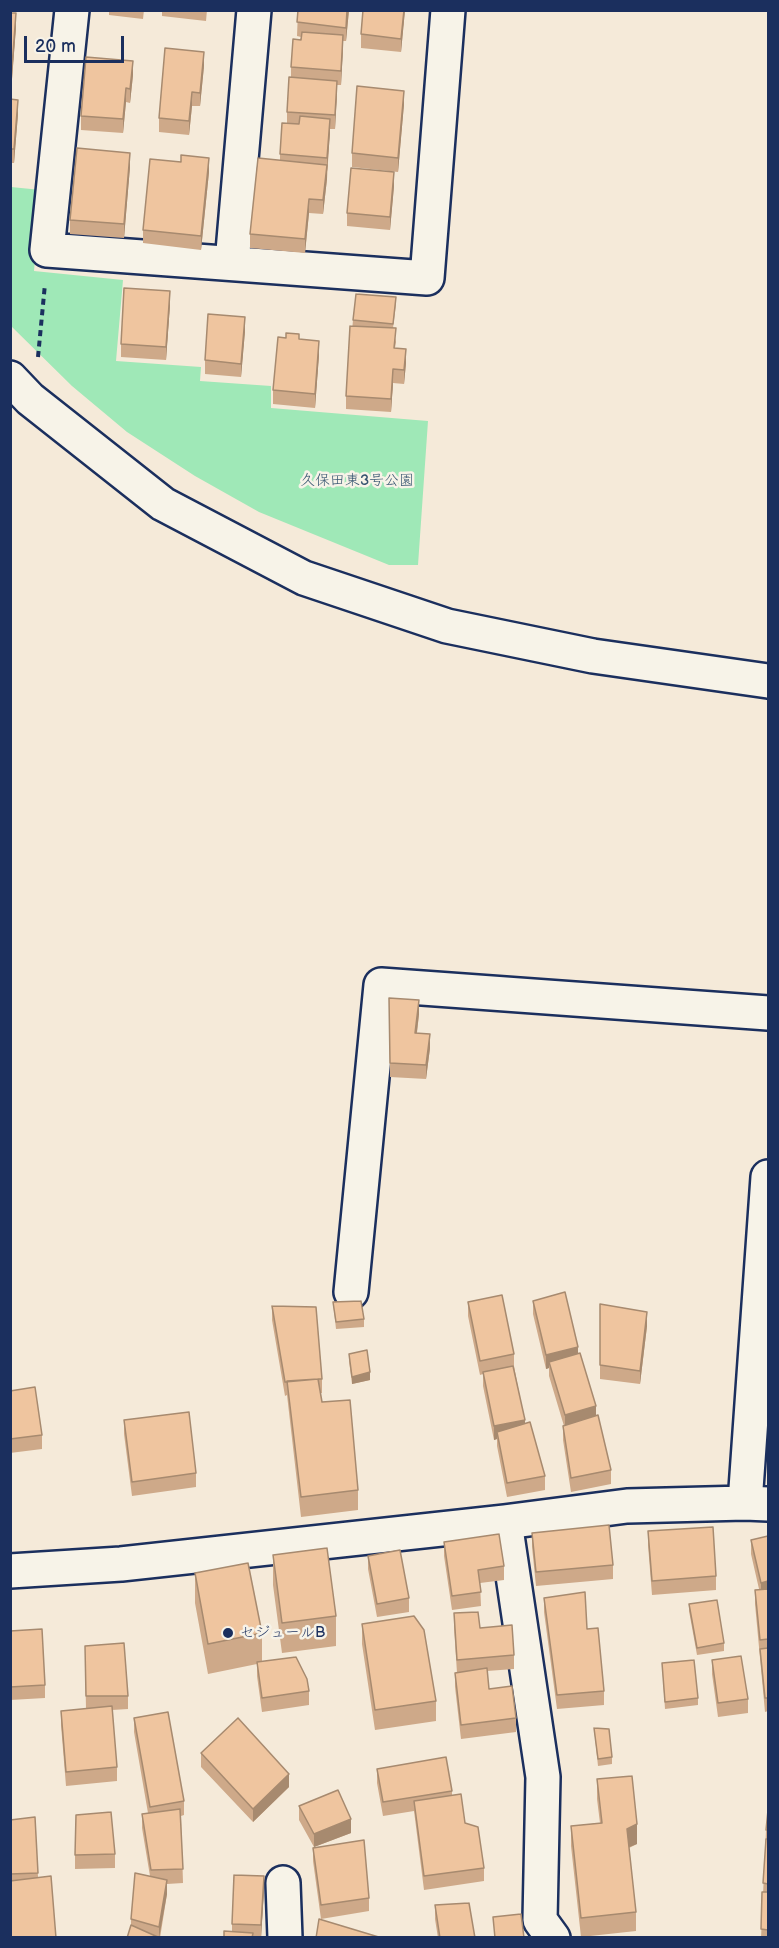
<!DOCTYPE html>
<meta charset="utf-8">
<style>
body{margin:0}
#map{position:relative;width:779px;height:1948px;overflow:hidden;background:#f5ead9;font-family:"Balsamiq Sans",sans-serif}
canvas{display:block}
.frame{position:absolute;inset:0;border:12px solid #1b2f5e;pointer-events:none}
.scale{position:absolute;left:24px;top:36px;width:100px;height:27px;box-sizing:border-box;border:3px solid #1b2f5e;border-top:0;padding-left:8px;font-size:18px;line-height:21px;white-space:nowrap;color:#1b2f5e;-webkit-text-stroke:4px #f7f3e8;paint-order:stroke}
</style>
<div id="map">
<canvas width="779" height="1948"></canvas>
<div class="frame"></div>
<div class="scale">20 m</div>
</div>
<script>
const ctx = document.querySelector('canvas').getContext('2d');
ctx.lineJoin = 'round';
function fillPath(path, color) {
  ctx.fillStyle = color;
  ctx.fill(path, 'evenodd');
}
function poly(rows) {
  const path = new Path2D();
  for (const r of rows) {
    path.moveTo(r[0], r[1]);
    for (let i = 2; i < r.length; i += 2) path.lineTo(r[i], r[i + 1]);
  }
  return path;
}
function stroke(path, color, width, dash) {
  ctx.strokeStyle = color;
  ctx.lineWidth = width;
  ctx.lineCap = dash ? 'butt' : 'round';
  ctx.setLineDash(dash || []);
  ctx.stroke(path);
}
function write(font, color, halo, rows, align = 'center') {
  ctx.font = font + ' "Balsamiq Sans","Klee One",sans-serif';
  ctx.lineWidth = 5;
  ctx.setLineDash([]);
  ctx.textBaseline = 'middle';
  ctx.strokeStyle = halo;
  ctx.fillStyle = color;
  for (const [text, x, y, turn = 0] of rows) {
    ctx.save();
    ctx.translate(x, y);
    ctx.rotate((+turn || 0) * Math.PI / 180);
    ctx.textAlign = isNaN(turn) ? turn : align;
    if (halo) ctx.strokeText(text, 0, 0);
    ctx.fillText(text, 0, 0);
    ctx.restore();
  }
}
fillPath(poly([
 [11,187,41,190,34,271,123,280,116,361,201,367,200,381,271,386,271,408,428,421,418,565,389,565,259,512,195,476,127,432,72,386,11,326]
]), '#9fe8b7');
const minor = poly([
 [72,10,47,250,427,278,448,10],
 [232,263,254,10],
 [10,378,30,399,163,504,304,578,447,626,593,656,768,681],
 [351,1292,381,985,768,1013],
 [745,1503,768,1177],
 [505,1522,543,1777,540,1920,553,1938],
 [10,1571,121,1564,505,1522,627,1506,745,1503,768,1504],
 [283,1883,285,1938]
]);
stroke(minor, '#1b2f5e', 38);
stroke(poly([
 [38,357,45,284]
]), '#1b2f5e', 4, [6, 4.5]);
stroke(minor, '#f7f3e8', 33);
fillPath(poly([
 [109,10,144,10,143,19,109,15],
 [162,10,207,10,206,21,162,16],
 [298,10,349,10,346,41,343,41,341,85,337,85,335,129,330,129,327,179,323,214,309,213,305,253,250,248,250,234,280,160,280,154,287,124,287,112,291,78,291,67,301,37,297,36],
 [363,10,405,10,401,52,361,48,361,34],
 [10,13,16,27,12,79,10,79],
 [204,66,200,106,192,106,189,135,159,132,159,118],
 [133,75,130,103,126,102,123,133,81,130,81,116],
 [10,99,18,114,14,163,10,163],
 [404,104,398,172,352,167,352,153],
 [130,167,124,238,70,234,70,220],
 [209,172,201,250,143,243,143,230],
 [394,186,390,230,347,226,347,213],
 [396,304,393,328,396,342,395,348,406,363,404,384,393,383,391,412,346,409,346,396,353,320],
 [170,305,166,360,121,357,121,344],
 [245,331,241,377,205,374,205,360],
 [286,338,299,339,319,355,315,408,273,404,273,390],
 [389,998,419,1014,417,1033,430,1048,426,1079,390,1077],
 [533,1301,578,1353,611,1470,611,1484,571,1492,563,1440,563,1426,564,1426,549,1376,549,1368,546,1369,533,1314],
 [333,1302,364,1319,364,1327,336,1329],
 [468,1302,514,1354,514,1366,525,1424,545,1476,545,1490,507,1497,497,1446,497,1439,494,1440,483,1386,483,1374,480,1375,468,1316],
 [600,1304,647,1326,640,1384,600,1379],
 [272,1306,322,1379,322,1393,320,1393,322,1402,358,1490,358,1510,301,1517,287,1395,285,1396,272,1320],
 [349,1354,370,1380,352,1384,349,1361],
 [10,1391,42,1435,42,1449,10,1453],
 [124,1420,196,1473,196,1487,132,1496,124,1434],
 [648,1531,716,1576,716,1590,652,1595,648,1545],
 [532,1533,613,1565,613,1579,536,1586,532,1547],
 [768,1536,768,1711,765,1712,755,1604,755,1590,759,1589,751,1554,751,1540],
 [444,1542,504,1566,504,1580,480,1583,481,1606,452,1610,444,1556],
 [273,1555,336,1616,336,1646,282,1653,273,1585],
 [368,1556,409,1598,409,1612,377,1617,368,1569],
 [195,1573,262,1633,262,1661,309,1691,309,1705,262,1712,257,1676,257,1664,208,1674,195,1603],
 [544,1598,604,1691,604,1705,557,1709,544,1612],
 [689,1604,724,1643,724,1651,697,1655,689,1611],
 [454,1613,480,1628,514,1655,514,1669,487,1671,489,1689,516,1718,516,1732,461,1739,455,1687,455,1673,457,1673,454,1627],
 [362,1624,436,1701,436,1721,375,1730,362,1644],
 [10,1631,45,1685,45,1698,10,1700],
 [85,1659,128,1696,128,1709,112,1710,117,1767,117,1781,66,1786,61,1725,61,1711,86,1709],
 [712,1660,748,1699,748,1713,718,1717,712,1674],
 [662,1663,698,1698,698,1705,665,1709],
 [134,1718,184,1801,184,1815,181,1816,183,1883,167,1884,167,1894,160,1938,131,1928,131,1919,150,1876,142,1828,142,1814,148,1813,134,1732],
 [594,1728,612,1757,612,1764,598,1766],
 [201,1753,289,1787,253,1822,201,1767],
 [377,1769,452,1791,452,1796,484,1868,484,1881,424,1890,414,1811,383,1816,377,1783],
 [597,1779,637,1844,629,1848,636,1912,636,1931,581,1937,571,1846,571,1826,600,1823,597,1799],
 [299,1806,351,1833,314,1847,369,1898,369,1911,321,1919,313,1861,313,1848,314,1847,299,1820],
 [768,1810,768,1938,761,1938,766,1830],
 [35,1817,38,1877,10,1938,10,1820],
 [115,1854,115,1868,75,1869,75,1855],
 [264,1890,261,1938,224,1938,232,1932,232,1924],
 [435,1905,475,1938,438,1938,435,1919]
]), '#cea989');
fillPath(poly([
 [347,10,349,10,346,41,346,28],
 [404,10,405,10,401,52,401,39],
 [16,13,16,27,12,79,12,66],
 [343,35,343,49,341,85,341,71],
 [204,52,204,66,200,106,200,93],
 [133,61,133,75,130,103,130,89],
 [337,81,337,95,335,129,335,115],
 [126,88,126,102,123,133,123,119],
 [404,91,404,104,398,172,398,158],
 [192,92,192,106,189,135,189,121],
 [18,100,18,114,14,163,14,149],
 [330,119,330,133,327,172,327,158],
 [130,153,130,167,124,238,124,224],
 [209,158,209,172,201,250,201,236],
 [327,165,327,179,323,214,323,200],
 [394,172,394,186,390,230,390,217],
 [309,199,309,213,305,253,305,239],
 [170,291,170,305,166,360,166,347],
 [245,317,245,331,241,377,241,364],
 [319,341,319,355,315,408,315,394],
 [406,349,406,363,404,384,404,370],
 [393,369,393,383,391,412,391,399],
 [419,1000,419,1014,415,1047,415,1033],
 [430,1034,430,1048,426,1079,426,1065],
 [647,1312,647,1326,640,1384,640,1371],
 [578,1347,578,1360,549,1362,549,1368,546,1369,546,1355],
 [370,1372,370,1380,352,1384,352,1377],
 [596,1406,596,1419,565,1429,565,1415],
 [525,1420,525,1433,497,1432,497,1439,494,1440,494,1426],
 [768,1581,768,1595,761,1597,761,1583],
 [289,1774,289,1787,253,1822,253,1809],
 [351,1819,351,1833,314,1847,314,1834],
 [637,1824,637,1844,627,1848,627,1829],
 [264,1876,264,1890,261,1938,261,1925],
 [167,1880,167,1894,159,1938,159,1927]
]), '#a78a6f');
const building = poly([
 [298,10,347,10,346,28,297,22,298,10],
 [363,10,404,10,401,39,361,34,363,10],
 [10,13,16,13,12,66,10,66,10,13],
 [302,32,343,35,341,71,291,67,293,39,301,40,302,32],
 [165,48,204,52,200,93,192,92,189,121,159,118,165,48],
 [86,57,133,61,130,89,126,88,123,119,81,116,86,57],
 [289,77,337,81,335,115,287,112,289,77],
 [357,86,404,91,398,158,352,153,357,86],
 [10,99,18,100,14,149,10,149,10,99],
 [300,116,330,119,327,158,280,154,282,123,299,124,300,116],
 [77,148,130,153,124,224,70,220,77,148],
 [181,155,209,158,201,236,143,230,150,159,181,162,181,155],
 [258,158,327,165,323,200,309,199,305,239,250,234,258,158],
 [351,168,394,172,390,217,347,213,351,168],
 [124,288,170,291,166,347,121,344,124,288],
 [356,294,396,297,393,324,353,320,356,294],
 [208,314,245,317,241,364,205,360,208,314],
 [350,326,396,328,394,348,406,349,404,370,393,369,391,399,346,396,350,326],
 [286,333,299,334,299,339,319,341,315,394,273,390,278,337,286,338,286,333],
 [389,998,419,1000,415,1033,430,1034,426,1065,390,1063,389,998],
 [565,1292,578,1347,546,1355,533,1301,565,1292],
 [502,1295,514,1354,480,1361,468,1302,502,1295],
 [361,1301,364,1319,336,1322,333,1302,361,1301],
 [600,1304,647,1312,640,1371,600,1365,600,1304],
 [272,1306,316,1307,322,1379,318,1379,285,1382,272,1306],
 [367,1350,370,1372,352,1377,349,1354,367,1350],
 [580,1353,596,1406,565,1415,549,1362,580,1353],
 [513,1366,525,1420,494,1426,483,1372,513,1366],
 [318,1379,322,1402,350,1400,358,1490,301,1497,287,1381,318,1379],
 [35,1387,42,1435,10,1439,10,1391,35,1387],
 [189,1412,196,1473,132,1482,124,1420,189,1412],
 [598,1415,611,1470,571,1478,563,1426,598,1415],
 [530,1422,545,1476,507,1483,497,1432,530,1422],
 [609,1525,613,1565,536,1572,532,1533,609,1525],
 [713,1527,716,1576,652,1581,648,1531,713,1527],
 [499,1534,504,1566,478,1570,481,1592,452,1596,444,1542,499,1534],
 [768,1536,768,1581,761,1583,751,1540,768,1536],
 [327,1548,336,1616,282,1623,273,1555,327,1548],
 [400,1550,409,1598,377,1604,368,1556,400,1550],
 [248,1563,262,1633,208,1644,195,1573,248,1563],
 [768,1589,768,1639,760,1640,755,1590,768,1589],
 [585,1592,587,1629,598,1628,604,1691,557,1695,544,1598,585,1592],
 [717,1600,724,1643,697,1648,689,1604,717,1600],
 [478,1612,480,1628,512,1625,514,1655,457,1660,454,1613,478,1612],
 [414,1616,424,1630,436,1701,375,1710,362,1624,414,1616],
 [42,1629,45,1685,10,1687,10,1631,42,1629],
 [124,1643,128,1696,86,1696,85,1646,124,1643],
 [768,1648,768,1698,765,1698,760,1649,768,1648],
 [741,1656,748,1699,718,1703,712,1660,741,1656],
 [296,1657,307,1679,309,1691,262,1698,257,1662,296,1657],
 [694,1660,698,1698,665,1702,662,1663,694,1660],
 [487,1668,489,1689,512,1686,516,1718,461,1725,455,1673,487,1668],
 [112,1706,117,1767,66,1772,61,1711,112,1706],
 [168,1712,184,1801,150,1807,134,1718,168,1712],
 [238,1718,289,1774,253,1809,201,1753,238,1718],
 [594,1728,609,1729,612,1757,598,1759,594,1728],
 [446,1757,452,1791,383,1802,377,1769,446,1757],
 [632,1776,637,1824,627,1829,636,1912,581,1918,571,1826,602,1823,597,1779,632,1776],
 [338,1790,351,1819,314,1834,299,1806,338,1790],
 [461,1794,465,1823,478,1827,484,1868,424,1876,414,1801,461,1794],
 [180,1809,183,1869,151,1870,142,1814,180,1809],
 [768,1810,768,1830,766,1830,768,1810],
 [111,1812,115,1854,75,1855,76,1815,111,1812],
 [35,1817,38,1873,10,1874,10,1820,35,1817],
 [766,1839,768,1839,768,1884,763,1883,766,1839],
 [364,1840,369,1898,321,1905,313,1848,364,1840],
 [135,1873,167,1880,159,1927,131,1919,135,1873],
 [234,1875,264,1876,261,1925,232,1924,234,1875],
 [51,1876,56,1938,10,1938,10,1881,51,1876],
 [762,1892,768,1892,768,1930,761,1929,762,1892],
 [469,1903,475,1938,440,1938,435,1905,469,1903],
 [521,1914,524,1938,495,1938,493,1917,521,1914],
 [319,1919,382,1938,316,1938,319,1919],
 [131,1925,160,1938,127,1938,131,1925],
 [224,1931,253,1933,252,1938,224,1938,224,1931]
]);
fillPath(building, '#efc59f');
stroke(building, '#a78a6f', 1.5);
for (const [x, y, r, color] of [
 [228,1633,6,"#1b2f5e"]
]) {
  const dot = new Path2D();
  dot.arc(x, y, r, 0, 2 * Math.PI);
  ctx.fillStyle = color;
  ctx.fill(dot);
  stroke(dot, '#f7f3e8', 2);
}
write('15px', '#355470', '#f7f3e8', [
 ["久保田東3号公園",357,481]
]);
write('15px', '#1b2f5e', '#f7f3e8', [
 ["セジュールB",240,1633]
], 'left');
</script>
